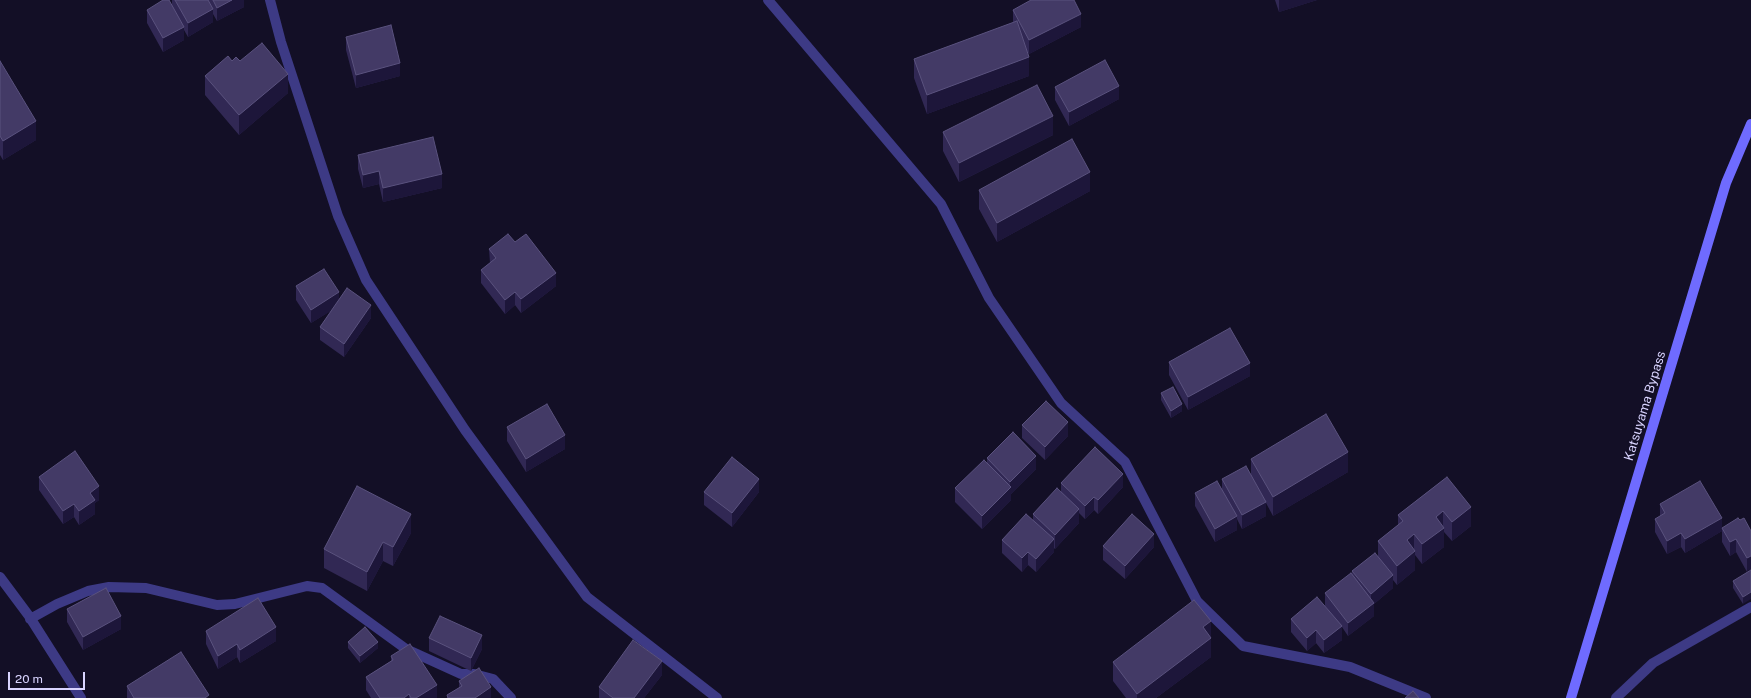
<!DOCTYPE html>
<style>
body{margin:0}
#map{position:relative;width:1751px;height:698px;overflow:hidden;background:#130f26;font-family:"Public Sans",sans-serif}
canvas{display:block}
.scale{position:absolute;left:8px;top:672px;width:77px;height:18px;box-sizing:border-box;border:2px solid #d9d4ff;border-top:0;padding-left:5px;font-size:12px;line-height:14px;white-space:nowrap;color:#d9d4ff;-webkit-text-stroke:3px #130f26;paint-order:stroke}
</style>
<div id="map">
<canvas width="1751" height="698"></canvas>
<div class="scale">20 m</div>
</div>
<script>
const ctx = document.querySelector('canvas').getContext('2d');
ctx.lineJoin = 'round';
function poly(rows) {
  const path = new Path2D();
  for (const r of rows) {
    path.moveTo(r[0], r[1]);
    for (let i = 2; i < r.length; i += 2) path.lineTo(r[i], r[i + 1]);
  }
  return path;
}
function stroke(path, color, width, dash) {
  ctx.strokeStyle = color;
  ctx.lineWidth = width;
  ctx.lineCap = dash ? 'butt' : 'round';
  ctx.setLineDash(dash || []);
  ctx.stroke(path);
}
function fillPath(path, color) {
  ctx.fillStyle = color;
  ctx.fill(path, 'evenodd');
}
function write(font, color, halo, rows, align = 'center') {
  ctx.font = font + ' "Public Sans",sans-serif';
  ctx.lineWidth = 3.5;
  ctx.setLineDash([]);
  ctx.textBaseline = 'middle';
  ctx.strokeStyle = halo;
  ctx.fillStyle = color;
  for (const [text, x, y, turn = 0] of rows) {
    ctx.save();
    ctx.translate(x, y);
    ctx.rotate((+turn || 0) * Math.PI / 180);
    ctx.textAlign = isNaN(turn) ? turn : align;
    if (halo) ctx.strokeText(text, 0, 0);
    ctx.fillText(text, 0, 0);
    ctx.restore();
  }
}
stroke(poly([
 [270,0,281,42,338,216,366,280,465,430,587,597,717,698],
 [768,0,941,204,989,298,1061,403,1125,462,1197,601,1243,646,1350,667,1426,698],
 [0,577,29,616,81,698],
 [30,619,57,604,88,591,109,587,146,588,217,605,235,604,307,586,322,588,406,649,461,674,474,674,493,679,511,698],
 [1616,698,1653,663,1751,607]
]), '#3d3a85', 10);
stroke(poly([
 [1571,698,1726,183,1751,124]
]), '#6f6bff', 10);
fillPath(poly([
 [172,0,244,0,244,7,217,21,213,14,213,22,188,37,184,30,184,40,163,52,147,23,147,10,172,5],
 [1275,0,1317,0,1279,12],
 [1013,10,1081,27,1029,54,1027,51,1029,76,927,114,914,78,914,59,1013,23],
 [346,37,400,76,356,88,346,50],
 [0,61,36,140,3,160,0,155],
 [232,61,240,61,288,93,239,135,205,95,205,76],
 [1055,87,1119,99,1069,126,1055,100],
 [943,132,1053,135,959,182,943,151],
 [358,155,442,188,383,202,379,184,363,188,358,169],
 [979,190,1090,191,997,242,979,209],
 [515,242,556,286,521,313,515,305,505,314,481,283,481,270,490,263,489,249],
 [296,286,339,300,371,318,344,357,320,340,320,327,332,310,311,323,296,300],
 [1169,362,1250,376,1188,410,1169,375],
 [1161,393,1182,411,1171,418,1161,400],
 [1022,425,1068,436,1045,460,1022,438],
 [507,427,565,449,526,472,507,441],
 [987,458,1036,469,1011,494,1011,500,982,529,955,502,955,488,987,463],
 [1251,459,1348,472,1273,516,1266,503,1266,516,1242,529,1237,519,1237,530,1215,542,1195,506,1195,493,1222,489,1222,479,1251,475],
 [39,477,99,500,95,503,95,514,79,525,74,517,63,524,39,490],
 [1447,477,1471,526,1452,541,1444,532,1444,547,1422,564,1415,555,1415,570,1397,585,1393,580,1393,588,1374,604,1374,616,1348,636,1342,627,1342,640,1324,653,1316,643,1307,651,1291,632,1291,619,1334,618,1325,606,1325,593,1352,574,1352,571,1378,556,1378,541,1398,525,1398,515],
 [1061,483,1123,487,1098,514,1094,510,1085,519,1079,513,1079,523,1055,549,1054,548,1054,552,1036,572,1028,565,1022,572,1002,553,1002,540,1033,520,1033,514,1061,492],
 [704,492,759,492,732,527,704,505],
 [1660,504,1722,528,1740,520,1751,531,1747,572,1736,552,1730,556,1722,542,1722,531,1685,553,1681,547,1667,554,1655,532,1655,519,1660,516],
 [411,533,393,566,383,561,367,591,324,568,324,549],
 [1103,546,1154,547,1125,579,1103,560],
 [1751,570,1743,604,1733,588,1733,581],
 [67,609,121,629,83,650,67,622],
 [206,631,276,641,240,663,237,657,218,669,206,644],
 [1211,637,1211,657,1156,698,1126,698,1113,681,1113,662],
 [429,638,482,649,471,671,429,651],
 [348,642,378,648,360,663,348,648],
 [391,656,437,698,371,698,366,690,366,677,391,661],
 [662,675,644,698,599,698,599,687],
 [459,681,491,698,447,698,447,695,459,688],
 [127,686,209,698,127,698]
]), '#312854');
fillPath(poly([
 [232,0,244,0,244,7,217,21,217,8],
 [1279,0,1317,0,1279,12],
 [213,9,213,22,188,37,188,23],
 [1081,14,1081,27,1029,54,1029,40],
 [184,27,184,40,163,52,163,38],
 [1029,57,1029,76,927,114,927,95],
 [400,63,400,76,356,88,356,75],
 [288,74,288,93,239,135,239,115],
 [1119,86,1119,99,1069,126,1069,112],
 [1053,116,1053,135,959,182,959,163],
 [36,121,36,140,3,160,3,141],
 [379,171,379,184,363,188,363,175],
 [1090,172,1090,191,997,242,997,223],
 [442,174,442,188,383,202,383,188],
 [556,273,556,286,521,313,521,299],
 [339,292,339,306,311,323,311,310],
 [515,292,515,305,505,314,505,300],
 [371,305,371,318,344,357,344,344],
 [1250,363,1250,376,1188,410,1188,397],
 [1182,404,1182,411,1171,418,1171,411],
 [1068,422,1068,436,1045,460,1045,447],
 [565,435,565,449,526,472,526,459],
 [1348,452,1348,472,1273,516,1273,497],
 [1036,456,1036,469,1011,494,1011,500,982,529,982,516,1010,487,1010,482],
 [1123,474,1123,487,1098,514,1098,500],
 [759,479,759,492,732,527,732,513],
 [99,486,99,500,95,503,95,514,79,525,79,511,90,493],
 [1094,497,1094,510,1085,519,1085,506],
 [1266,502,1266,516,1242,529,1242,515],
 [74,504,74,517,63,524,63,511],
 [1471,507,1471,526,1452,541,1452,522],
 [1079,509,1079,523,1055,549,1055,535],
 [1443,511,1443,528,1444,528,1444,547,1422,564,1422,544,1436,517],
 [411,514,411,533,393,566,393,547],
 [1237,516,1237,530,1215,542,1215,529],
 [1722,518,1722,531,1685,553,1685,539],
 [1681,533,1681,547,1667,554,1667,541],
 [1154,534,1154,547,1125,579,1125,566],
 [1414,534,1414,552,1415,551,1415,570,1397,585,1397,566,1407,540],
 [1054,539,1054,552,1036,572,1036,559],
 [1736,539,1736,552,1730,556,1730,542],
 [383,542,383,561,367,591,367,572],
 [1028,552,1028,565,1022,572,1022,558],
 [1751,556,1751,569,1747,572,1747,558],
 [1393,575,1393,588,1374,604,1374,616,1348,636,1348,623,1371,605,1371,594],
 [1751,592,1751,599,1743,604,1743,597],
 [121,616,121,629,83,650,83,637],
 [1211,621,1211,657,1156,698,1137,698,1137,694,1203,627],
 [1342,626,1342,640,1324,653,1324,640],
 [276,627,276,641,240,663,240,650],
 [1316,630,1316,643,1307,651,1307,638],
 [482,635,482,649,471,671,471,658],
 [378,642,378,648,360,663,360,656],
 [237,644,237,657,218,669,218,656],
 [662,661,662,675,644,698,634,698],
 [437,685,437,698,416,698],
 [491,687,491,698,475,698],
 [409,694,409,698,404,698]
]), '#1d163a');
const building = poly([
 [163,0,169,0,184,27,163,38,147,10,163,0],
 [175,0,208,0,213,9,188,23,175,0],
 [213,0,232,0,217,8,213,0],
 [1031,0,1074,0,1081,14,1029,40,1013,10,1031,0],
 [1017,21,1029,57,927,95,914,59,1017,21],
 [391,25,400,63,356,75,346,37,391,25],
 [262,43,288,74,239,115,205,76,228,56,232,61,236,57,240,61,262,43],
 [1105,60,1119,86,1069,112,1055,87,1105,60],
 [0,61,36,121,3,141,0,136,0,61],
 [1037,85,1053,116,959,163,943,132,1037,85],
 [433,137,442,174,383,188,379,171,363,175,358,155,433,137],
 [1072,139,1090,172,997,223,979,190,1072,139],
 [508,234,515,242,526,234,556,273,521,299,515,292,505,300,481,270,496,258,489,249,508,234],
 [324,269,339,292,311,310,296,286,324,269],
 [347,288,371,305,344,344,320,327,347,288],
 [1230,328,1250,363,1188,397,1169,362,1230,328],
 [1173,387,1182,404,1171,411,1161,393,1173,387],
 [1046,401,1068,422,1045,447,1022,425,1046,401],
 [547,404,565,435,526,459,507,427,547,404],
 [1326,414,1348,452,1273,497,1251,459,1326,414],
 [1013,432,1036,456,1010,482,987,458,1013,432],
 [1095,447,1123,474,1098,500,1094,497,1085,506,1061,483,1095,447],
 [75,451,99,486,90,493,95,500,79,511,74,504,63,511,39,477,75,451],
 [732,457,759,479,732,513,704,492,732,457],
 [984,460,1011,487,982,516,955,488,984,460],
 [1246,466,1266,502,1242,515,1222,479,1246,466],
 [1447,477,1471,507,1452,522,1443,511,1436,517,1444,528,1422,544,1414,534,1407,540,1415,551,1397,566,1378,541,1403,521,1398,515,1447,477],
 [1217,481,1237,516,1215,529,1195,493,1217,481],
 [1700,481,1722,518,1685,539,1681,533,1667,541,1655,519,1665,513,1660,504,1700,481],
 [357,486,411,514,393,547,383,542,367,572,324,549,357,486],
 [1057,488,1079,509,1055,535,1033,514,1057,488],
 [1026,514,1054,539,1036,559,1028,552,1022,558,1002,540,1026,514],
 [1132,514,1154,534,1125,566,1103,546,1132,514],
 [1738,518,1740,520,1744,518,1751,531,1751,556,1747,558,1736,539,1730,542,1722,528,1738,518],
 [1375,553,1393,575,1371,594,1352,571,1375,553],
 [1751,570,1751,592,1743,597,1733,581,1751,570],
 [1351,573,1374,603,1348,623,1325,593,1351,573],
 [106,588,121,616,83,637,67,609,106,588],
 [1317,597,1342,626,1324,640,1316,630,1307,638,1291,619,1317,597],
 [258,598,276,627,240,650,237,644,218,656,206,631,258,598],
 [1194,600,1211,621,1203,627,1211,638,1137,694,1113,662,1194,600],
 [440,616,482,635,471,658,429,638,440,616],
 [365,627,378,642,360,656,348,642,365,627],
 [633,640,662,661,634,698,613,698,599,687,633,640],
 [410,644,437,685,416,698,411,698,409,694,404,698,380,698,366,677,393,660,391,656,410,644],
 [181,652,209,695,205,698,134,698,127,686,181,652],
 [479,668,491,687,475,698,448,698,447,695,462,686,459,681,479,668],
 [1413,691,1419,698,1405,698,1413,691]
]);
fillPath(building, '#433a66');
stroke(building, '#5a527e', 1);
write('13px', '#d9d4ff', '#130f26', [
 ["Katsuyama Bypass",1645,406,-73]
]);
</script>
